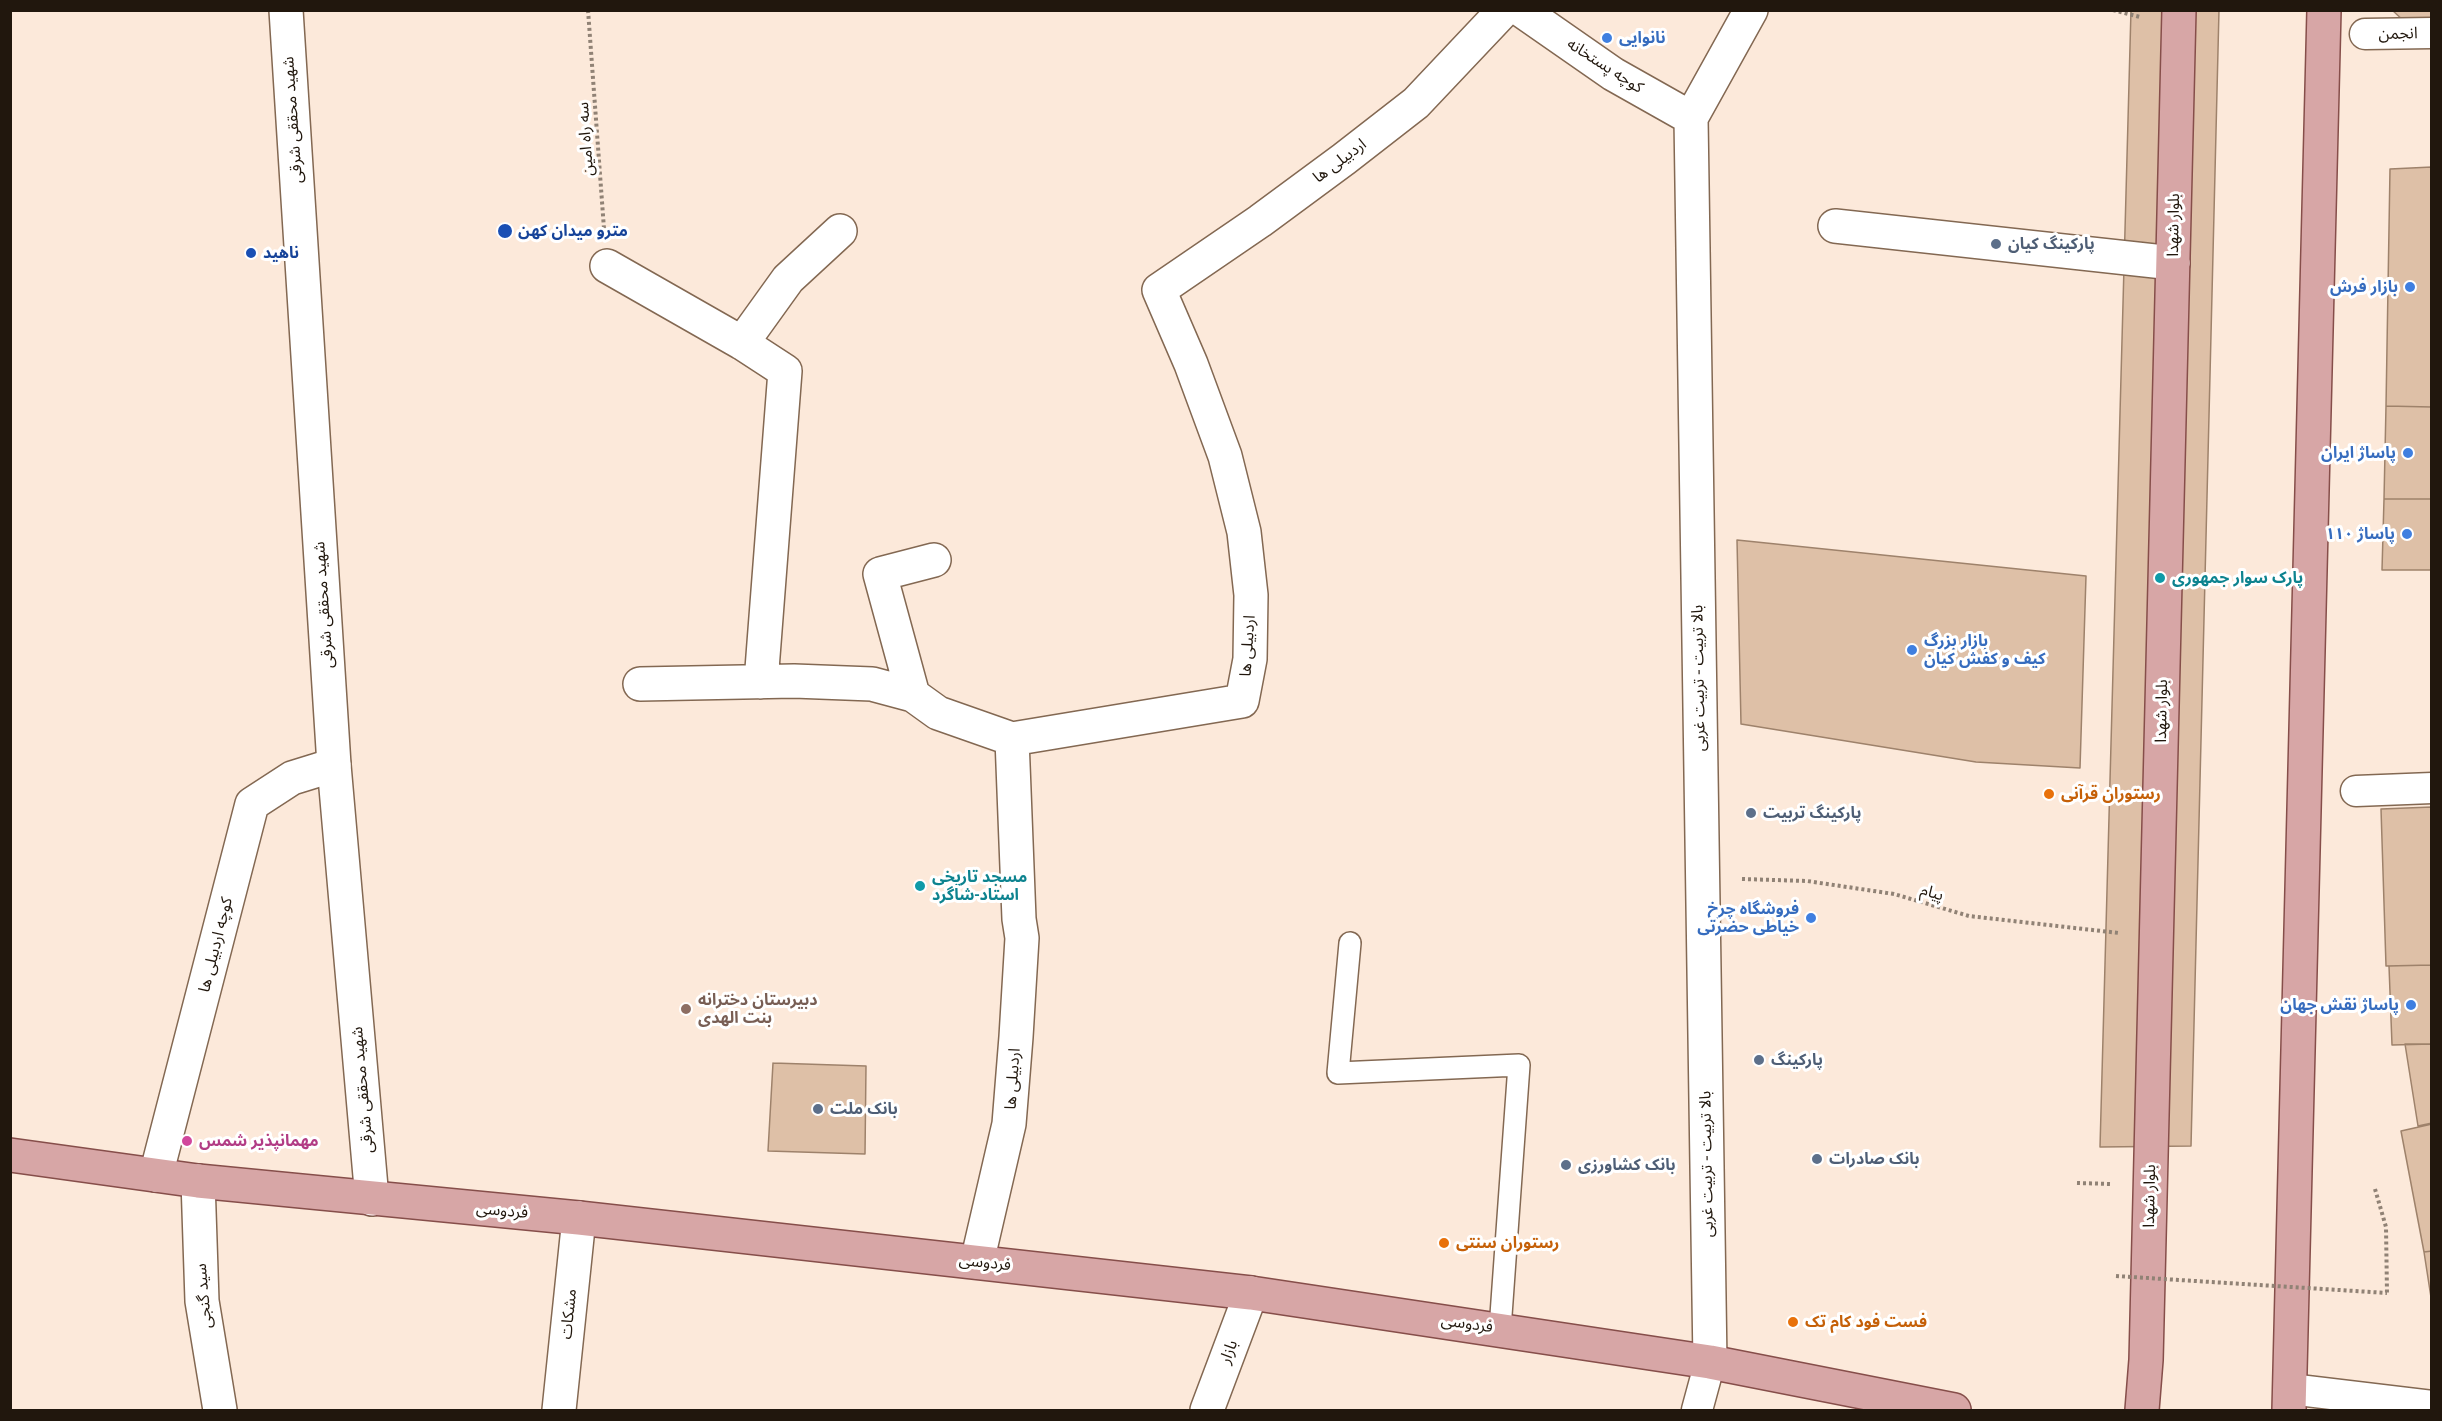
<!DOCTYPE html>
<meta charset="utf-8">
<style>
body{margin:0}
#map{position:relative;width:2442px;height:1421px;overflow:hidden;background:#fce9da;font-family:"Noto Serif",serif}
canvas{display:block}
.frame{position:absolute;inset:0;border:12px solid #21170d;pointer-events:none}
</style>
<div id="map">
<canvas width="2442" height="1421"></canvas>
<div class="frame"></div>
</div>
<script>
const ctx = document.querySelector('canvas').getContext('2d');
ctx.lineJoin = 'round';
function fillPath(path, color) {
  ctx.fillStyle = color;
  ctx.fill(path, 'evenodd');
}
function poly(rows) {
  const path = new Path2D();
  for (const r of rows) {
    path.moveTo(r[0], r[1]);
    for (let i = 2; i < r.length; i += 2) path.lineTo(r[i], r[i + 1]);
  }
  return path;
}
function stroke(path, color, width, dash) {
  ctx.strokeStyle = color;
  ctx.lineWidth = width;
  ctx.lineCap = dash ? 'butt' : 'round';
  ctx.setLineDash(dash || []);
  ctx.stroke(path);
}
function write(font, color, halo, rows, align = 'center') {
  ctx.font = font + ' "Noto Serif","Noto Sans Arabic",serif';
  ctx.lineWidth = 6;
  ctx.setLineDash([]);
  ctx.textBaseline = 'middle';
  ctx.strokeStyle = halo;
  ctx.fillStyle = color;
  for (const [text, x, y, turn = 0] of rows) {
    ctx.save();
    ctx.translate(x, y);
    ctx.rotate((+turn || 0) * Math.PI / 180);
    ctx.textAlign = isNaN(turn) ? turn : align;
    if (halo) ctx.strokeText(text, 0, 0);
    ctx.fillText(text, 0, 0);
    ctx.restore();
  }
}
const building = poly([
 [2131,10,2219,10,2191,1146,2100,1147,2131,10],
 [2392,10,2432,10,2432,22,2405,22,2392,10],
 [2432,167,2432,407,2386,406,2390,169,2432,167],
 [2386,406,2432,407,2432,499,2384,499,2386,406],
 [2384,499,2432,499,2432,570,2382,570,2384,499],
 [1737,540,2086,576,2080,768,1976,762,1741,724,1737,540],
 [2432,807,2432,965,2386,966,2381,809,2432,807],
 [2432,965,2432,1044,2392,1045,2389,966,2432,965],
 [2405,1044,2432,1044,2432,1123,2418,1126,2405,1044],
 [773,1063,866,1066,865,1154,768,1151,773,1063],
 [2432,1124,2432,1251,2424,1252,2401,1131,2432,1124],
 [2432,1251,2432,1304,2424,1252,2432,1251]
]);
fillPath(building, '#dec0a7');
stroke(building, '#9e826b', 1.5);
const service = poly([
 [1350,943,1338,1073,1519,1065,1500,1329]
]);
const pedestrian = poly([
 [2365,34,2432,33],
 [2356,791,2432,788],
 [2290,1389,2432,1406],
 [1697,1410,1710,1362]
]);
const minor = poly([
 [1521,10,1613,74,1691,118],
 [1835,226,2173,263],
 [607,266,742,343,785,371,761,682],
 [742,343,788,279,840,231],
 [640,684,794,681,872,684,913,695,938,713,1012,739,1242,701,1250,659,1251,595,1244,532,1225,456,1191,364,1159,290,1260,221,1344,159,1416,103,1504,10],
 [913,695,880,574,934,560],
 [156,1175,252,804,292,778,334,765],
 [198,1181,202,1301,220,1410],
 [977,1262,1009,1124,1016,1037,1022,938,1019,919,1012,739],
 [1710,1362,1691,118,1751,10],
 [559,1410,579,1218],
 [1207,1410,1251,1293]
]);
const tertiary = poly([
 [286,10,334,765,372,1199]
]);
const primary = poly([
 [10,1155,198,1181,579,1218,1251,1293,1710,1362,1954,1410],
 [2142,1410,2146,1360,2179,10],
 [2289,1410,2324,10]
]);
stroke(service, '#836852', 24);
stroke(pedestrian, '#836852', 33);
stroke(minor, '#836852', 36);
stroke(tertiary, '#836852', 36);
stroke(primary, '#864e4a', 36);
stroke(poly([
 [588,10,604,229],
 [2113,10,2140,17],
 [1742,879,1807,881,1894,894,1969,916,2119,933],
 [2077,1183,2111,1184],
 [2375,1189,2386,1227,2387,1293]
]), '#908275', 4, [3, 3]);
stroke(service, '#fff', 21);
stroke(pedestrian, '#fff', 30);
stroke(minor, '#fff', 33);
stroke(tertiary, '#fff', 33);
stroke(primary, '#d7a6a6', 33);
stroke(poly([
 [2116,1276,2387,1293]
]), '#908275', 4, [3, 3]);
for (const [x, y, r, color] of [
 [1607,38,6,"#3f7fe0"],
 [505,231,8,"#1a4fb4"],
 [1996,244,6,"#5c6f8a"],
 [251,253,6,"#1a4fb4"],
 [2410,287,6,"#3f7fe0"],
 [2408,453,6,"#3f7fe0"],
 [2407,534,6,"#3f7fe0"],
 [2160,578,6,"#0f9aa8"],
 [1912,650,6,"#3f7fe0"],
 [2049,794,6,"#e8710a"],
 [1751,813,6,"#5c6f8a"],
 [920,886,6,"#0f9aa8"],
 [1811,918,6,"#3f7fe0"],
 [2411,1005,6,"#3f7fe0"],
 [686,1009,6,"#8d6e63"],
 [1759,1060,6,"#5c6f8a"],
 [818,1109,6,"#5c6f8a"],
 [187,1141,6,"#d1479c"],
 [1817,1159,6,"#5c6f8a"],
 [1566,1165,6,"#5c6f8a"],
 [1444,1243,6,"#e8710a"],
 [1793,1322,6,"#e8710a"]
]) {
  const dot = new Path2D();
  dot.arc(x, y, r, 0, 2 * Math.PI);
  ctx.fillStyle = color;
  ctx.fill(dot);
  stroke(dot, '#fff', 2);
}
write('16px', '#21170d', '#fff', [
 ["انجمن",2398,34,-1],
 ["کوچه پستخانه",1605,66,33],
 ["شهید محققی شرقی",293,120,-94],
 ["سه راه امین",586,139,-94],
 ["اردبیلی ها",1340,161,-37],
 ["بلوار شهدا",2174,225,-89],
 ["شهید محققی شرقی",324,605,-94],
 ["اردبیلی ها",1248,646,-86],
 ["بالا تربیت - تربیت غربی",1699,678,-91],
 ["بلوار شهدا",2162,711,-89],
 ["پیام",1932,893,16],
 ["کوچه اردبیلی ها",216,945,-76],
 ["اردبیلی ها",1013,1079,-86],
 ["شهید محققی شرقی",363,1090,-95],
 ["بالا تربیت - تربیت غربی",1707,1164,-91],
 ["بلوار شهدا",2150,1196,-89],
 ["فردوسی",502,1211,5],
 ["فردوسی",985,1263,6],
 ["سید گنجی",204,1296,-95],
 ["مشکات",569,1314,-84],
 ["فردوسی",1467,1324,8],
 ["بازار",1229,1352,-69]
]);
write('bold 16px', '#366cbe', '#fff', [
 ["نانوایی",1619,38,"left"],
 ["بازار فرش",2398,287],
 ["پاساژ ایران",2396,453],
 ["پاساژ ۱۱۰",2395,534],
 ["بازار بزرگ",1924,641,"left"],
 ["کیف و کفش کیان",1924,659,"left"],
 ["فروشگاه چرخ",1799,909],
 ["خیاطی حضرتی",1799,927],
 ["پاساژ نقش جهان",2399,1005]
], 'right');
write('bold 16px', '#164399', '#fff', [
 ["مترو میدان کهن",518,231],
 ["ناهید",263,253]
], 'left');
write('bold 16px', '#4e5e75', '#fff', [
 ["پارکینگ کیان",2008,244],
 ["پارکینگ تربیت",1763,813],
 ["پارکینگ",1771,1060],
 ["بانک ملت",830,1109],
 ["بانک صادرات",1829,1159],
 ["بانک کشاورزی",1578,1165]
], 'left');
write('bold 16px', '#0d838f', '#fff', [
 ["پارک سوار جمهوری",2172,578],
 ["مسجد تاریخی",932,877],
 ["استاد-شاگرد",932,895]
], 'left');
write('bold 16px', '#c56008', '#fff', [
 ["رستوران قرآنی",2061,794],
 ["رستوران سنتی",1456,1243],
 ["فست فود کام تک",1805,1322]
], 'left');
write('bold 16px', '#785e54', '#fff', [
 ["دبیرستان دخترانه",698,1000],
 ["بنت الهدی",698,1018]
], 'left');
write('bold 16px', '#b23c85', '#fff', [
 ["مهمانپذیر شمس",199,1141]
], 'left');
</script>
